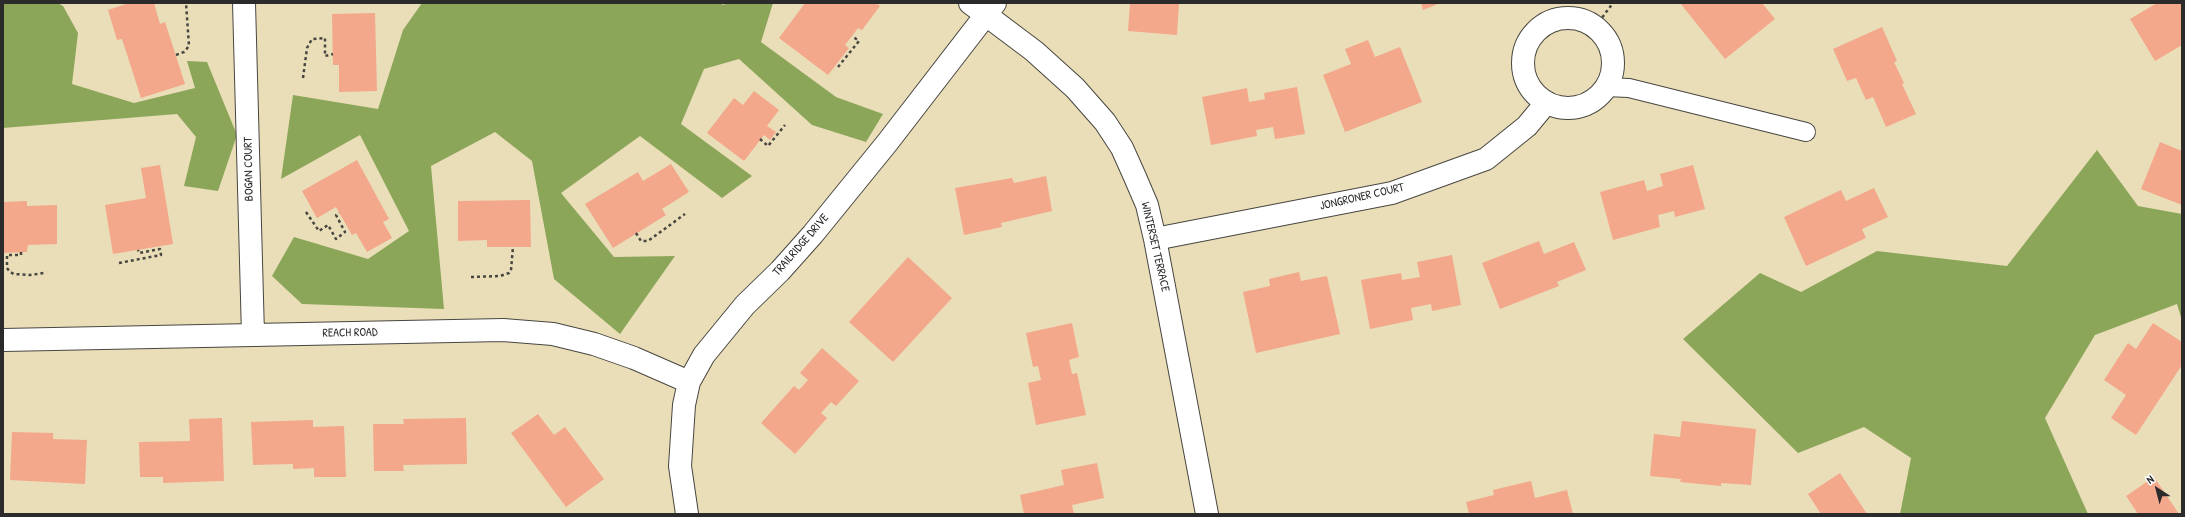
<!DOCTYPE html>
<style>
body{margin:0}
#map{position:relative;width:2185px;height:517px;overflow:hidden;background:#eadeb9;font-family:"Patrick Hand",sans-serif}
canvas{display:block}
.frame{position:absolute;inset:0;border:4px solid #2b2b2b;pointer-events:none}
.north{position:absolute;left:2137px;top:469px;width:40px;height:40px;-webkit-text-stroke:3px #fff;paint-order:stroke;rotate:324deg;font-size:11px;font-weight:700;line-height:16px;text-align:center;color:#2b2b2b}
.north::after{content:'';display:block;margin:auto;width:14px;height:18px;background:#2b2b2b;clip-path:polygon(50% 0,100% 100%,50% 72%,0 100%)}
</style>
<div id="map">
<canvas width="2185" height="517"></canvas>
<div class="frame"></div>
<div class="north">N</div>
</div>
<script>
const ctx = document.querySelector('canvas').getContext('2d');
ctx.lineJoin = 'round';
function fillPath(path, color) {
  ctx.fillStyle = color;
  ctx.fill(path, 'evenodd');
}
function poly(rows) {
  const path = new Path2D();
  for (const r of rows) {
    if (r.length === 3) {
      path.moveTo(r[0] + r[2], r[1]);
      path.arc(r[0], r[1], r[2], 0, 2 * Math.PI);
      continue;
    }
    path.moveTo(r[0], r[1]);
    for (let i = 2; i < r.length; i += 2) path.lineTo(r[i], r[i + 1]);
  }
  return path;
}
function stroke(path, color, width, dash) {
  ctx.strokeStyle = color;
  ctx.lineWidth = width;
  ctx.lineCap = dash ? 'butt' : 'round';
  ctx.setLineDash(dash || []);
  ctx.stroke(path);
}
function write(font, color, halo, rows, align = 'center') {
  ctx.font = font + ' "Patrick Hand",sans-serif';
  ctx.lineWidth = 3.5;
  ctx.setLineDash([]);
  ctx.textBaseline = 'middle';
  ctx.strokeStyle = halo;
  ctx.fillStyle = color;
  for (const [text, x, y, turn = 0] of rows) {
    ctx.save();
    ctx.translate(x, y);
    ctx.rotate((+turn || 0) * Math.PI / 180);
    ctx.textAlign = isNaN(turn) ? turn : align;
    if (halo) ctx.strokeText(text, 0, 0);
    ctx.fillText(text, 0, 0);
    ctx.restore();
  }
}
fillPath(poly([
 [3,3,58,3,63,6,78,33,72,84,134,103,195,88,187,61,207,62,237,135,218,191,184,186,196,137,177,114,3,128],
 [422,3,719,3,724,5,725,3,773,3,761,42,836,97,883,114,866,142,812,125,739,59,704,69,681,124,752,176,722,198,640,136,561,193,614,257,675,256,620,334,554,279,532,161,495,132,431,166,444,309,302,304,272,276,294,237,368,259,409,231,360,135,281,179,293,95,378,109,403,30],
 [2097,150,2138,206,2182,214,2182,321,2177,304,2095,335,2045,418,2088,514,1900,514,1911,458,1864,427,1798,453,1683,339,1760,273,1801,292,1877,251,2007,266]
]), '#8ca659');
fillPath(poly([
 [129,3,154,3,160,24,165,22,185,84,141,98,122,39,117,40,108,10],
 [805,3,876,3,880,6,862,30,858,28,852,36,845,45,849,48,828,75,779,38],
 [1130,3,1179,3,1177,35,1128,31],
 [1421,3,1440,3,1423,10],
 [1680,3,1762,3,1775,19,1725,59],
 [2157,3,2182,3,2182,45,2155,61,2130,19],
 [375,13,377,91,339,92,339,65,333,65,332,14],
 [1882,27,1897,61,1894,62,1904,83,1902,84,1916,114,1886,127,1873,97,1866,100,1856,78,1847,81,1833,49],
 [1368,40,1375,57,1400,47,1422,102,1345,132,1323,75,1351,64,1345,49],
 [1297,87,1305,134,1275,139,1273,127,1256,130,1257,136,1211,145,1202,97,1247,88,1249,102,1265,99,1264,93],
 [754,91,779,110,767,126,776,132,770,140,764,135,744,161,707,133,734,98,743,105],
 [2160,142,2182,151,2182,205,2141,189],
 [357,160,389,219,383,222,392,238,367,252,356,233,352,235,336,207,317,218,302,191],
 [671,164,689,192,662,209,666,215,613,248,585,204,638,172,643,181],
 [160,165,173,244,113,254,105,205,146,198,141,168],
 [1693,165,1705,209,1675,217,1674,211,1658,215,1660,227,1613,240,1600,192,1644,180,1647,191,1663,186,1660,174],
 [1046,176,1052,211,1001,223,1002,227,964,235,955,188,1012,178,1014,183],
 [1874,188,1888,217,1862,229,1866,238,1806,266,1784,217,1841,190,1846,201],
 [530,200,531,247,487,247,487,240,458,241,458,201],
 [27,201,27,206,57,205,57,244,28,245,27,252,3,253,3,202],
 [1539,241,1544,254,1574,242,1586,270,1557,282,1559,286,1500,309,1482,263],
 [1452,255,1461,305,1432,311,1431,304,1411,308,1413,320,1370,329,1361,280,1401,273,1402,280,1420,277,1417,262],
 [908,257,952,298,893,362,849,322],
 [1299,272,1301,281,1327,276,1340,334,1256,353,1243,292,1270,286,1269,279],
 [1072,323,1079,357,1069,360,1072,374,1077,373,1086,415,1036,425,1028,383,1041,380,1038,366,1033,367,1026,333],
 [2153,323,2182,342,2182,365,2136,435,2111,418,2126,395,2104,380,2128,343,2136,349],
 [822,348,859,381,836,406,831,402,821,413,827,418,795,454,761,423,794,386,799,390,808,380,800,373],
 [538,414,554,435,565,427,604,479,566,507,511,433],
 [222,418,224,481,163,483,163,477,140,477,139,442,190,441,189,419],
 [466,418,467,464,403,465,404,471,374,471,373,424,404,424,403,419],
 [313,420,313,427,344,426,346,477,314,477,314,468,293,469,293,464,253,465,251,422],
 [1682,421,1756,429,1751,485,1721,483,1721,486,1680,482,1681,479,1650,476,1654,434,1680,437],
 [12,432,53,433,53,439,87,440,85,484,10,480],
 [1097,463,1104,498,1072,505,1074,514,1024,514,1020,495,1064,485,1061,470],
 [1840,473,1867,514,1821,514,1808,494],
 [2154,477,2179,514,2138,514,2126,496],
 [1531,481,1535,498,1567,490,1573,514,1469,514,1466,502,1494,495,1493,490]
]), '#f3a78b');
const lane = poly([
 [1606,87,1629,88,1806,132]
]);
const street = poly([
 [244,3,253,335],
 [970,3,1034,51,1075,88,1105,122,1122,148,1135,177,1147,205,1155,239,1207,514],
 [1568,63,45],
 [1155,239,1392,193,1486,159,1527,126,1546,103],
 [3,340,503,330,553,334,594,344,634,358,689,382],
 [687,514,680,466,684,405,689,382,704,355,745,305,780,271,813,234,887,143,995,3]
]);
stroke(lane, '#484640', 20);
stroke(street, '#484640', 24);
stroke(poly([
 [1595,27,1613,3],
 [176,55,184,52,189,46,186,3],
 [838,67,859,41,852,36],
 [303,78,307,48,312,39,325,38,325,56,333,54],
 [760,139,768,146,785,125],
 [306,212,319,231,328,225,336,239,345,232,336,215,339,213],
 [636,233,641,241,648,241,685,214],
 [21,252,21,255,7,255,7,268,10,272,14,274,30,275,44,273],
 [119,263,161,255,160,249,139,253,138,250],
 [471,277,500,276,509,273,511,270,513,247]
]), '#484640', 2.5, [3, 3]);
stroke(lane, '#fff', 18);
stroke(street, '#fff', 22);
write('12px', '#2b2b2b', '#fff', [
 ["BOGAN COURT",249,169,-91],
 ["JONGRONER COURT",1362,197,-13],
 ["TRAILRIDGE DRIVE",801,245,-49],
 ["WINTERSET TERRACE",1155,247,77],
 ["REACH ROAD",350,333,-1]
]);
</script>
